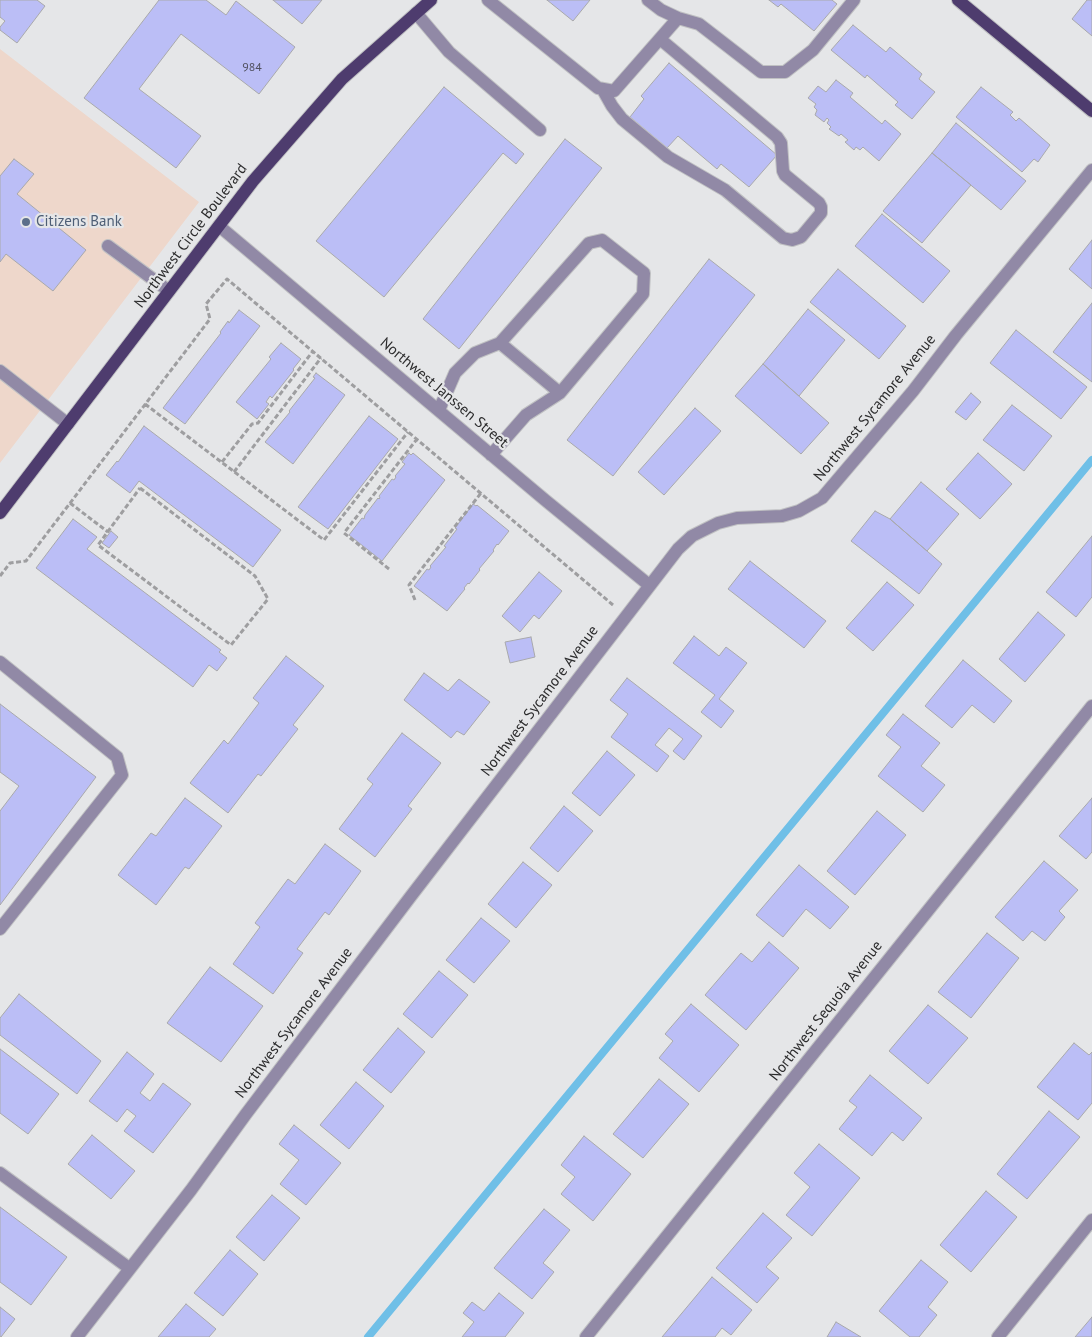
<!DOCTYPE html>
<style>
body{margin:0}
canvas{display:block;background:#e5e6e8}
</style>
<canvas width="1092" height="1337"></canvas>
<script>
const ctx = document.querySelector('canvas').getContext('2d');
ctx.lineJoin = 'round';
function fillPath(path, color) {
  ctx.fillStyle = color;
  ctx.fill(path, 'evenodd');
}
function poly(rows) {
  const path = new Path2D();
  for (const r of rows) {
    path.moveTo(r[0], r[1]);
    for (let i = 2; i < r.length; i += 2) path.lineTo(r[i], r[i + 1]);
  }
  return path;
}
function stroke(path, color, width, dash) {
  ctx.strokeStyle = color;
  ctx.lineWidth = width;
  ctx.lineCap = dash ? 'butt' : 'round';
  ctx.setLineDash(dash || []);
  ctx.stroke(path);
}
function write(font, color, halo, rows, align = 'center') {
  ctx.font = font + ' "PT Sans",sans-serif';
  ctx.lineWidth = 4.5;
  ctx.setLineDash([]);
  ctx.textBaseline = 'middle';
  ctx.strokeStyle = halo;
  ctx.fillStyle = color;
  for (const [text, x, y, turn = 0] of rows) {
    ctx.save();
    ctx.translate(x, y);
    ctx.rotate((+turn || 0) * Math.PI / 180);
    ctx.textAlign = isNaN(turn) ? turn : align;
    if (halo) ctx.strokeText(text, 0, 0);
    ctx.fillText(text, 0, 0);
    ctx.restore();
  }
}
fillPath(poly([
 [0,49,199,202,0,463]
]), '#eed7cb');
stroke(poly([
 [368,1337,1092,460]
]), '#6fbfe7', 8);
const building = poly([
 [0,0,37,0,45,6,17,43,0,30,0,27,5,21,0,17,0,0],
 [159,0,206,0,226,15,236,1,295,47,259,94,181,34,139,89,201,136,176,168,84,98,159,0],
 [273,0,322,0,302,24,273,0],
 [547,0,590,0,573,21,547,0],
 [769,0,832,0,837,4,814,31,781,4,778,7,769,0],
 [1087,0,1092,0,1092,36,1072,19,1087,0],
 [853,25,886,52,890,47,922,74,919,79,935,92,912,119,895,105,898,102,867,75,865,78,831,50,853,25],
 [669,63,777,155,749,187,721,164,717,169,678,136,667,148,630,117,644,99,641,96,669,63],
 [836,80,853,93,850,97,882,124,885,120,901,134,879,161,863,147,860,150,856,147,854,150,845,142,848,140,841,134,839,136,829,129,831,127,827,123,829,120,827,118,824,122,815,115,817,110,814,107,816,104,808,98,818,86,826,92,836,80],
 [444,87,524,154,516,164,503,153,384,297,316,241,444,87],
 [981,87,1013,112,1010,115,1016,121,1019,118,1050,145,1038,162,1034,159,1022,172,956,117,981,87],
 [956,123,1026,181,1001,210,932,153,956,123],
 [565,139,602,168,459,349,423,319,565,139],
 [932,153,971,185,922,243,883,211,932,153],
 [14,159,34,174,17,194,86,250,53,291,6,254,0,262,0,176,14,159],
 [882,214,950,271,923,303,855,246,882,214],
 [1092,240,1092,289,1069,269,1092,240],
 [709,259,755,295,613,476,567,440,709,259],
 [838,269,906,326,879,359,810,302,838,269],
 [1092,303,1092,382,1053,352,1092,303],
 [808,309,845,340,799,396,763,364,808,309],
 [239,310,260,326,185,424,163,408,221,333,220,332,228,321,229,323,239,310],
 [1016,330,1087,387,1061,419,990,363,1016,330],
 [281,343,301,359,293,369,294,370,272,398,270,396,266,402,269,404,257,419,236,402,271,359,269,357,281,343],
 [763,364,829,423,801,454,735,396,763,364],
 [316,373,345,395,293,464,265,442,290,412,289,411,315,378,313,377,316,373],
 [971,393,981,402,966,420,955,412,971,393],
 [1012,405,1052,436,1024,471,983,440,1012,405],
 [695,408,721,431,664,495,638,472,695,408],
 [369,416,398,439,328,529,298,507,369,416],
 [144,426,281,530,253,567,139,481,130,493,106,475,117,461,118,462,144,426],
 [409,453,411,455,413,453,445,480,382,561,349,535,362,518,364,519,365,515,378,498,379,499,380,498,379,496,392,479,394,480,396,477,395,476,405,464,402,462,409,453],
 [978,453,1012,484,980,519,946,489,978,453],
 [921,482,959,514,927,551,890,519,921,482],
 [473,504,476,506,477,505,509,531,498,545,497,544,493,550,494,551,479,569,480,570,469,584,468,583,464,588,465,589,447,611,414,586,427,569,429,570,431,567,430,566,446,547,444,546,457,529,455,528,473,504],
 [875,511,890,519,942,564,919,594,851,541,875,511],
 [73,519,97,537,87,549,221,650,219,652,227,658,217,671,209,665,193,687,36,568,73,519],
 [111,531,118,537,109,548,102,543,111,531],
 [1092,536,1092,597,1076,617,1046,592,1092,536],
 [750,561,826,621,804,648,728,589,750,561],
 [539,572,562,591,539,619,534,615,520,632,502,616,539,572],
 [887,582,914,605,873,651,846,628,887,582],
 [1038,612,1065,635,1025,682,999,659,1038,612],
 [694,636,719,656,726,647,747,663,719,699,734,711,721,728,701,712,715,695,673,663,694,636],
 [531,637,535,657,510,663,505,642,531,637],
 [286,656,324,686,293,725,298,729,261,776,258,774,228,813,190,783,224,740,228,744,259,703,253,698,286,656],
 [963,660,1012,701,994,723,972,705,952,728,925,706,963,660],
 [424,673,448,691,459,679,490,702,464,735,457,731,451,738,404,700,424,673],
 [627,678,702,736,684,760,673,751,683,739,669,728,655,745,669,756,657,772,611,737,628,714,610,700,627,678],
 [0,704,96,777,0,905,0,811,19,786,0,772,0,704],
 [903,714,940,743,921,766,945,785,923,812,878,776,901,747,886,735,903,714],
 [402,733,441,763,408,806,412,809,375,857,339,829,373,784,367,779,402,733],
 [607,751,635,775,600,816,572,793,607,751],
 [185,798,222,826,189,869,185,867,156,905,118,875,151,833,156,836,185,798],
 [1092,798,1092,852,1086,859,1059,836,1092,798],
 [564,806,593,831,558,872,530,848,564,806],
 [877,811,906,835,855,895,827,871,877,811],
 [325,844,361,871,329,915,325,912,297,949,303,953,273,994,233,964,260,927,255,923,288,879,295,884,325,844],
 [1044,861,1078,890,1059,911,1065,917,1045,941,1032,931,1023,941,995,917,1044,861],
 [523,862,552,885,516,928,488,904,523,862],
 [799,865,849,907,830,929,806,909,783,937,756,915,799,865],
 [481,918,510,941,474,983,446,960,481,918],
 [987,933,1019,958,971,1018,938,992,987,933],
 [769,942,799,968,746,1030,705,995,741,953,752,962,769,942],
 [210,967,263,1006,221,1062,167,1023,210,967],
 [439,971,468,995,432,1038,403,1014,439,971],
 [19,994,101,1061,77,1094,0,1035,0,1018,19,994],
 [691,1004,739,1045,699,1092,659,1058,673,1041,665,1034,691,1004],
 [928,1005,968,1038,928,1084,889,1051,928,1005],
 [398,1028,425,1052,391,1093,363,1070,398,1028],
 [1074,1043,1089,1055,1092,1052,1092,1103,1078,1120,1037,1087,1074,1043],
 [0,1049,59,1094,28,1134,0,1113,0,1049],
 [127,1052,154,1074,140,1093,150,1101,163,1083,191,1104,153,1153,124,1131,136,1116,127,1109,117,1122,89,1101,127,1052],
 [870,1075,922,1118,903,1141,892,1132,872,1156,839,1129,857,1107,849,1101,870,1075],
 [659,1079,689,1104,643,1158,613,1134,659,1079],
 [356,1082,384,1106,349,1149,320,1125,356,1082],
 [1049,1111,1080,1137,1027,1199,997,1174,1049,1111],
 [294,1125,341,1163,306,1205,280,1184,299,1160,279,1144,294,1125],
 [92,1135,135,1171,111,1199,68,1164,92,1135],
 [584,1136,631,1174,593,1221,561,1194,575,1177,561,1165,584,1136],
 [819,1144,860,1178,812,1236,786,1215,810,1187,794,1173,819,1144],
 [986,1191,1017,1217,971,1272,940,1245,986,1191],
 [272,1195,300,1218,264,1261,236,1237,272,1195],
 [0,1207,67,1257,31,1305,0,1282,0,1207],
 [544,1209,570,1230,543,1263,554,1272,532,1299,494,1268,544,1209],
 [763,1213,792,1238,766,1267,779,1278,757,1303,716,1268,763,1213],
 [230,1250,258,1274,223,1316,194,1293,230,1250],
 [921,1260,948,1282,928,1307,937,1315,919,1337,910,1337,879,1311,921,1260],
 [712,1277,752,1310,731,1335,722,1328,715,1337,662,1337,712,1277],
 [499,1293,524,1313,505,1337,462,1337,474,1322,463,1313,472,1302,484,1311,499,1293],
 [186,1304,216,1329,209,1337,158,1337,186,1304],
 [0,1307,15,1319,1,1337,0,1337,0,1307],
 [1092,1317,1092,1337,1075,1337,1092,1317],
 [836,1322,861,1337,827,1337,836,1322]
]);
fillPath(building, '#bbbef6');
stroke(building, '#a9a9ab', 1);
const minor = poly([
 [488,0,598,88,614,91,678,18],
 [648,0,661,10,678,18,699,24,761,72,785,72,813,50,854,0],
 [416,13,449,52,540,130],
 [603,90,612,106,622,119,668,157,725,190,783,238,792,240,801,237,821,213,821,207,819,203,785,175,783,171,781,143,777,137,660,39],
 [219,226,545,500,649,585],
 [108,246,169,291],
 [500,343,560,393],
 [0,371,68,424],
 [439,410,455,373,475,353,500,343,589,243,602,240,644,273,643,294,560,393,526,415,491,455],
 [0,662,117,757,122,775,0,929],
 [0,1173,129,1268],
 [77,1337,191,1190,246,1114,411,896,678,549,692,536,718,523,737,518,782,516,799,511,822,498,913,391,956,335,1092,170],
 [586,1337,1092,706],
 [998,1337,1092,1220]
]);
const major = poly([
 [958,0,1092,111],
 [0,513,253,181,342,79,431,0]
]);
stroke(minor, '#c0c1c3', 14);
stroke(major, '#c0c1c3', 14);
stroke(poly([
 [145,404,324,540,408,432],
 [222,462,252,424,258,423,313,351],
 [234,472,321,358],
 [140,488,255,576,268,599,231,645,98,545,140,488],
 [70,503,108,532],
 [389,569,344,533,417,439],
 [0,576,10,563,26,561,210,319,206,304,227,279,613,605],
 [415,600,409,585,481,493]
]), '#9e9ea0', 3, [5, 2.5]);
stroke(minor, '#9189a6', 12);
stroke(major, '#4e3c6e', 12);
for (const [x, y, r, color] of [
 [26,222,5,"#5c6f8a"]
]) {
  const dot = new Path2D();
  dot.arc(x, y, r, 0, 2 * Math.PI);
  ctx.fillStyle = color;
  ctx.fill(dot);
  stroke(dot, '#e5e6e8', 2);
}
write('12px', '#50505f', null, [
 ["984",252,68]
]);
write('15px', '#4e5e75', '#e5e6e8', [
 ["Citizens Bank",36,222]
], 'left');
write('15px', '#2c2c2d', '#e5e6e8', [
 ["Northwest Circle Boulevard",191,236,-53],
 ["Northwest Janssen Street",444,393,40],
 ["Northwest Sycamore Avenue",875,408,-51],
 ["Northwest Sycamore Avenue",540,701,-53],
 ["Northwest Sequoia Avenue",826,1011,-52],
 ["Northwest Sycamore Avenue",294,1023,-53]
]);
</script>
